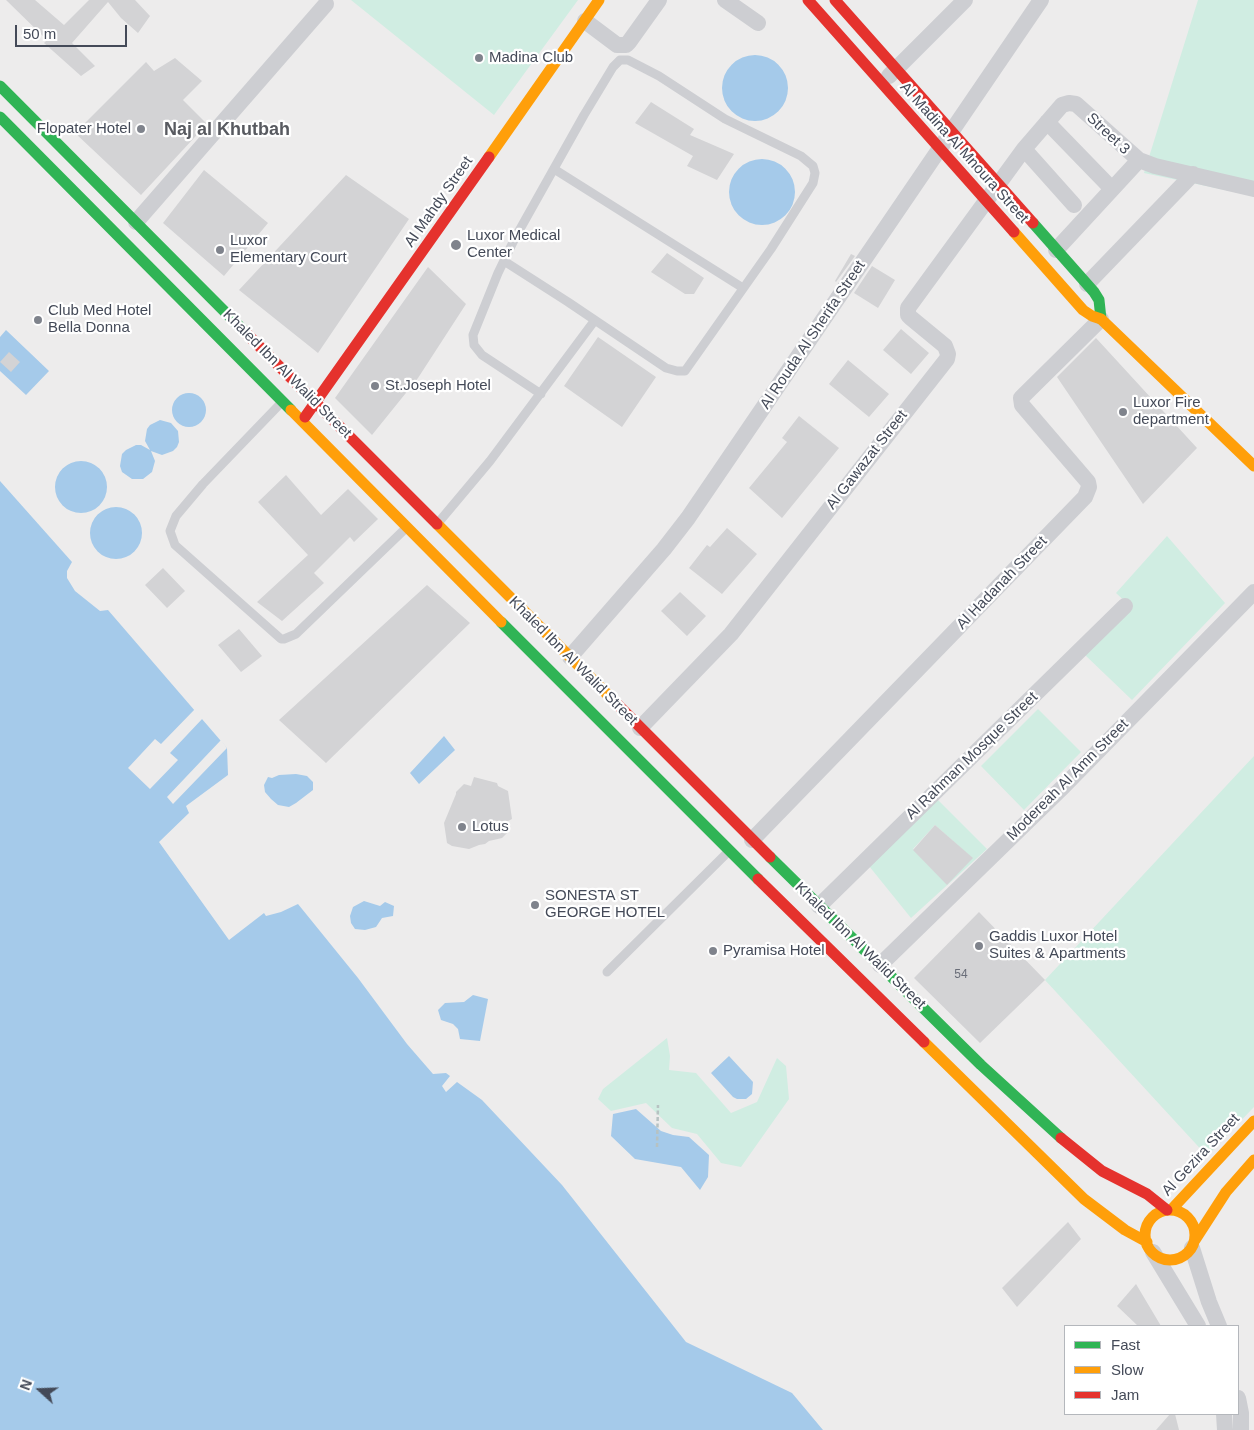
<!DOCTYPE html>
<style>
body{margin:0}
#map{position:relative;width:1254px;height:1430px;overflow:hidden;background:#edecec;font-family:Arial,sans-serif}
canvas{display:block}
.legend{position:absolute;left:1064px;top:1325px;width:175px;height:90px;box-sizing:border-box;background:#fff;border:1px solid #b4b7bc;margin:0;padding:6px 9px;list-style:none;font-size:15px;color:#444a58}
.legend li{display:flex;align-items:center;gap:10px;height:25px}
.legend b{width:25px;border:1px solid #b4b7bc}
.north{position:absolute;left:15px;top:1365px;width:50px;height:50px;-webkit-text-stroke:4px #fff;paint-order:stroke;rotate:290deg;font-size:14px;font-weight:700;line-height:20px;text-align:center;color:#444a58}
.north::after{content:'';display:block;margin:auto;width:18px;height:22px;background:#444a58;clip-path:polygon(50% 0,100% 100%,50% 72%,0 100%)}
.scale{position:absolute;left:15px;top:25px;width:112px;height:22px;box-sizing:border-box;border:2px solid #444a58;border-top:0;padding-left:6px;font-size:15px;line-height:18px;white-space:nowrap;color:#444a58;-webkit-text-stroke:4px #fff;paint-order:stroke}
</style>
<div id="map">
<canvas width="1254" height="1430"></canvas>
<ul class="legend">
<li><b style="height:6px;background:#30b455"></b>Fast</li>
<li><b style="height:6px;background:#ff9f0a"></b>Slow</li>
<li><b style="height:6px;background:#e5322d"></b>Jam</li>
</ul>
<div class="north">N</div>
<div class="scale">50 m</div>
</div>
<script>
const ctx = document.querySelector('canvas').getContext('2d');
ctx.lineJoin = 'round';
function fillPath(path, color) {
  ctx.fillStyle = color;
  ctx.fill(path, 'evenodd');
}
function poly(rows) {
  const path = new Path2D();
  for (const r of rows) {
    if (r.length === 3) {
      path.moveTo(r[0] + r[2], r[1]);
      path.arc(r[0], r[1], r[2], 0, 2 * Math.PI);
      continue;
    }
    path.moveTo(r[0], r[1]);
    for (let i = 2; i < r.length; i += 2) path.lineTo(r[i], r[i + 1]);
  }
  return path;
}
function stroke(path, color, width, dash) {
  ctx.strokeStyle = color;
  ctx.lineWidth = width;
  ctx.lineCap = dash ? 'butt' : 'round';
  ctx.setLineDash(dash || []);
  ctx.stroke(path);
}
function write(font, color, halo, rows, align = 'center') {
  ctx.font = font + ' Arial,sans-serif';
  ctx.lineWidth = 4.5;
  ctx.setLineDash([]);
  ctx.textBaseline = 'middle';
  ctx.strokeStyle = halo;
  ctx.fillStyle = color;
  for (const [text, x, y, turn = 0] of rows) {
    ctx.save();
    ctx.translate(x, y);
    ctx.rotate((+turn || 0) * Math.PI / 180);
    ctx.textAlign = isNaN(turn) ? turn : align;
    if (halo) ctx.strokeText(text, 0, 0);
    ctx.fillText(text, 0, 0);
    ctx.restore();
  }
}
fillPath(poly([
 [351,0,578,0,494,115],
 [1198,0,1254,0,1254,196,1144,173],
 [1167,536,1225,603,1132,700,1085,655,1131,607,1116,593],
 [1038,709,1081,752,1024,810,981,766],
 [1254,756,1254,1107,1207,1156,1045,980],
 [937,799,987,849,911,918,869,866],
 [935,825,972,858,947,884,913,849],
 [667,1038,670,1056,669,1070,696,1073,731,1113,757,1102,777,1058,786,1066,789,1099,741,1167,721,1163,697,1134,672,1128,646,1103,611,1111,598,1099,603,1089]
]), '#d0ede2');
fillPath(poly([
 [755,88,33],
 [762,192,33],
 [6,330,49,371,26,395,0,371,0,337],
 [189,410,17],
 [160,420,171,423,178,431,179,442,177,447,173,451,162,455,151,451,155,461,152,472,143,479,132,479,122,472,120,466,122,454,126,450,136,445,141,445,150,450,145,441,147,429,150,425],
 [81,487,26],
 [0,481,72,562,67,571,67,578,75,591,100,611,108,610,227,748,228,775,186,806,189,813,159,842,229,940,264,913,266,916,281,912,298,904,358,978,407,1044,433,1074,446,1073,450,1076,442,1086,446,1092,457,1082,482,1100,562,1185,686,1342,792,1393,823,1430,0,1430],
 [116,533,26],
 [444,736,455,750,419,784,410,773],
 [296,774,307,776,313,782,313,790,296,803,289,807,278,805,271,799,265,792,264,785,268,777,272,778,279,775],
 [364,901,380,906,385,902,394,906,393,916,382,918,376,927,365,930,355,929,351,923,350,916,353,907],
 [473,995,488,999,480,1041,460,1039,458,1029,453,1024,441,1020,438,1010,445,1003,464,1002],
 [729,1056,753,1082,752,1094,746,1099,737,1099,733,1097,711,1073],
 [636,1109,661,1131,673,1135,689,1137,709,1155,708,1177,700,1190,681,1167,635,1159,611,1136,613,1114]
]), '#a5caea');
fillPath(poly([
 [195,709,203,718,170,753,178,760,150,789,128,768,155,739,161,744],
 [221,740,227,748,173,804,167,797]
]), '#edecec');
fillPath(poly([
 [6,0,35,0,64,25,89,0,135,0,150,16,138,33,121,18,108,2,72,43,95,66,81,76,44,43,47,40],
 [175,58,202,81,183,100,207,124,141,195,75,133,146,62,154,71],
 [651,102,694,129,690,135,734,154,717,180,687,166,693,156,635,123],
 [204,170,268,223,224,276,163,223],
 [346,175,409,219,318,353,239,290],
 [667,253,704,278,694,294,685,294,651,272],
 [851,254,855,256,836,282,835,281],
 [872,266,895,280,878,308,854,293],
 [428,267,466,304,418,378,372,435,335,398],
 [901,329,929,353,911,374,883,350],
 [598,337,656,377,622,427,564,386],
 [1096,338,1197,448,1143,504,1057,377],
 [9,352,20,362,11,372,0,362],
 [848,360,889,394,869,417,829,384],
 [799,416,839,448,782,518,749,488,787,442,782,438],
 [286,475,321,515,348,489,378,519,354,542,350,537,314,573,324,583,282,621,257,602,308,555,258,502],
 [727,528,757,554,722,594,689,568,707,545,710,547],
 [163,568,185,591,167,608,145,585],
 [427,585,470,623,326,763,279,720],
 [680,592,706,616,687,636,661,611],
 [239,629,262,656,241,672,218,645],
 [474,777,497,783,498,786,508,791,512,819,506,822,508,832,502,838,489,841,485,844,479,845,469,849,452,846,447,843,444,823,456,794,456,792,464,784,471,786],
 [935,825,973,858,947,885,913,850],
 [979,912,1045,980,980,1043,914,978],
 [1068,1222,1081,1239,1017,1307,1002,1288],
 [1136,1284,1161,1326,1138,1326,1117,1306],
 [1170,1414,1175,1414,1179,1430,1156,1430]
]), '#d3d3d5');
stroke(poly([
 [657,1147,658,1105]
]), '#b7c2c2', 2.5, [4, 2.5]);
stroke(poly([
 [554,169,743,288],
 [504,261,568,302,666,368,677,371,685,371,771,249,813,183,815,173,813,166,801,156,725,119,659,76,628,60,620,60,613,67,584,115,515,238,498,273,473,335,474,345,482,355,541,394],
 [281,403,203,484,176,516,170,531,175,545,281,639,284,639,296,634,405,529],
 [438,523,490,461,595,320],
 [607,972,727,853]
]), '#cdced2', 9);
stroke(poly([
 [725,0,758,23],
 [585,21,617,45,626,45,629,42,659,0],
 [889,76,965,0],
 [1047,122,1112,189],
 [1024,149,1074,205],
 [136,222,326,4],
 [1056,250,1139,160],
 [1087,284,1193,174],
 [570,657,664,549,688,518,1041,0],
 [640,728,731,634,947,359,948,354,945,346,911,318,908,315,908,308,1024,149,1062,105,1069,103,1076,104,1139,160,1155,166,1254,189],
 [752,840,1085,497,1089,487,1088,482,1022,405,1021,398,1101,319],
 [819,906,1125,606],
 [880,965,1064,786,1254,592],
 [1192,1248,1209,1302,1219,1326],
 [1153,1252,1198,1326],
 [1238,1398,1241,1413,1241,1430],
 [1224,1414,1225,1430]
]), '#cdced2', 16);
stroke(poly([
 [0,86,244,331],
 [0,117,291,410],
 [1033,223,1094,292,1099,300,1101,319],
 [501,622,758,879],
 [770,857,981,1065,1061,1138]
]), '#30b455', 11);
stroke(poly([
 [489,157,599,0],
 [1014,232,1083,310,1092,316,1101,319,1254,466],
 [291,410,501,622],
 [437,524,611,698],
 [924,1042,1084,1199,1125,1230,1147,1242],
 [1171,1210,1254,1121],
 [1170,1235,25],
 [1195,1240,1226,1192,1254,1160]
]), '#ff9f0a', 11);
stroke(poly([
 [808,0,1014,232],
 [835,0,1033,223],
 [244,331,437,524],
 [305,417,489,157],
 [611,698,770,857],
 [758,879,924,1042],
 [1061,1138,1102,1171,1147,1194,1167,1210]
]), '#e5322d', 11);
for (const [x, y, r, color] of [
 [479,58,5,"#7f838c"],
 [141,129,5,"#7f838c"],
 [456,245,6,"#7f838c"],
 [220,250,5,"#7f838c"],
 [38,320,5,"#7f838c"],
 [375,386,5,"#7f838c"],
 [1123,412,5,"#7f838c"],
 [462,827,5,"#7f838c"],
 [535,905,5,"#7f838c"],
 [979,946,5,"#7f838c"],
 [713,951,5,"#7f838c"]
]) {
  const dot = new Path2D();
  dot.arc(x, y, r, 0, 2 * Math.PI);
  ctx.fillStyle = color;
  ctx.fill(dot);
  stroke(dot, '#fff', 2);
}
write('12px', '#6a6e79', null, [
 ["54",961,975]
]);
write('15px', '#444a58', '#fff', [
 ["Madina Club",489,58],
 ["Flopater Hotel",131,129,"right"],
 ["Luxor Medical",467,236],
 ["Center",467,253],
 ["Luxor",230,241],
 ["Elementary Court",230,258],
 ["Club Med Hotel",48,311],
 ["Bella Donna",48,328],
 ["St.Joseph Hotel",385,386],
 ["Luxor Fire",1133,403],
 ["department",1133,420],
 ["Lotus",472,827],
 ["SONESTA ST",545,896],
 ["GEORGE HOTEL",545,913],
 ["Gaddis Luxor Hotel",989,937],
 ["Suites & Apartments",989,954],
 ["Pyramisa Hotel",723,951]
], 'left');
write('15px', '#444a58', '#fff', [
 ["Street 3",1108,134,43],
 ["Al Madina Al Mnoura Street",964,153,48],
 ["Al Mahdy Street",439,202,-55],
 ["Al Rouda Al Sherifa Street",813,335,-56],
 ["Khaled Ibn Al Walid Street",287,374,45],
 ["Al Gawazat Street",867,460,-52],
 ["Al Hadanah Street",1002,583,-46],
 ["Khaled Ibn Al Walid Street",573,661,45],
 ["Al Rahman Mosque Street",972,756,-44],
 ["Modereah Al Amn Street",1068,780,-45],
 ["Khaled Ibn Al Walid Street",860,946,44],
 ["Al Gezira Street",1201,1155,-47]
]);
write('bold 18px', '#585a60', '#fff', [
 ["Naj al Khutbah",227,130]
]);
</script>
